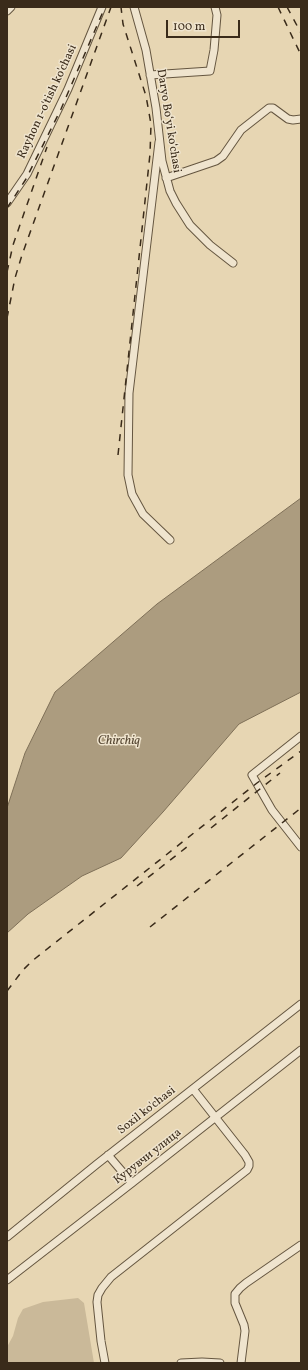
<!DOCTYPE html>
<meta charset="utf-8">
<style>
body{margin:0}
#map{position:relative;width:308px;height:1370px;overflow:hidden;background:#e7d6b3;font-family:Vollkorn,serif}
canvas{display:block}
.frame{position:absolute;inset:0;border:8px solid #3a2b1a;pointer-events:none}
.scale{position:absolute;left:166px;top:20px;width:74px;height:18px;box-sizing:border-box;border:2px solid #3a2b1a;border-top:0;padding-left:5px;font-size:12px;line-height:14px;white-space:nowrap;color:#3a2b1a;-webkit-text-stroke:3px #efe4ce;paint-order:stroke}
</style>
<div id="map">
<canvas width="308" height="1370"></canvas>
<div class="frame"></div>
<div class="scale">100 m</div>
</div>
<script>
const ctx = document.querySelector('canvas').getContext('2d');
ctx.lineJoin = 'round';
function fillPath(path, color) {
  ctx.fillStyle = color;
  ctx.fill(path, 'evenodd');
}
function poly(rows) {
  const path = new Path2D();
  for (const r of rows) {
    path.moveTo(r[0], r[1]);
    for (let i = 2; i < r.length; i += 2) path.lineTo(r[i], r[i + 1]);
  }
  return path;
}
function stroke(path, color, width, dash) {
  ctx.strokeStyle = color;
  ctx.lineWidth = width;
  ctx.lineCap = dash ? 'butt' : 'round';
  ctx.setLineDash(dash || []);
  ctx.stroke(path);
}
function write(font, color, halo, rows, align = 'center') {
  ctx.font = font + ' Vollkorn,serif';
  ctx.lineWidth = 3;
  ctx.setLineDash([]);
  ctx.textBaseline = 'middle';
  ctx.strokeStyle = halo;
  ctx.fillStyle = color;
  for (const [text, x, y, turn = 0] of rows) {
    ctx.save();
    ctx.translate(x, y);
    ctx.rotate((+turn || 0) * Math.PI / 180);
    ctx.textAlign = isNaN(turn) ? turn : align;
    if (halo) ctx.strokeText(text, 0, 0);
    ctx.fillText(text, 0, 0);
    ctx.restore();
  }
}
fillPath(poly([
 [78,1298,84,1303,94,1363,7,1363,7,1347,13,1336,18,1318,23,1309,43,1302]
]), '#cab999');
const water = poly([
 [301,498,301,692,239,724,163,812,121,858,82,876,28,914,7,933,7,808,25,753,55,692,157,604,301,498]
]);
fillPath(water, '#ac9c7f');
stroke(water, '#7e6f57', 1);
const minor = poly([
 [134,7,146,50,156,108,162,161,170,191,176,203,190,225,210,245,233,263],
 [7,11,11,7],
 [150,75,210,71,214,50,217,15,215,7],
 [159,142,129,393,128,475,132,494,143,514,170,540],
 [166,178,216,161,223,156,241,130,269,108,273,108,288,119,293,120,301,119],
 [7,203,27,174,68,89,102,7],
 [301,736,252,775,272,810,301,847],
 [108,1155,132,1183],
 [7,1237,97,1164,301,1004],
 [7,1280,132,1183,301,1050],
 [105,1363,101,1341,97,1302,98,1295,102,1288,111,1277,247,1170,249,1166,249,1162,245,1155,193,1089],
 [181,1363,202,1362,220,1363],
 [241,1363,245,1331,244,1325,235,1303,235,1294,240,1288,246,1283,301,1245]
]);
stroke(minor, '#655640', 9);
stroke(minor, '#efe4ce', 7);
stroke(poly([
 [278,7,301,55],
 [287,7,301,33],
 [7,208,26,179,61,109,105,7],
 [7,272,13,245,47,147],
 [7,318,15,278,22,255,111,7],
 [118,455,150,154,151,124,146,96,123,24,121,7],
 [211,828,280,773],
 [137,886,192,843],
 [150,927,301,808],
 [7,991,23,970,32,961,257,783,301,751]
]), '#3a2b1a', 1.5, [7, 7]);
write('12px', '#3a2b1a', '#efe4ce', [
 ["Rayhon 1-o'tish ko'chasi",48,102,-65],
 ["Daryo Boʻyi koʻchasi",168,121,81],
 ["Soxil ko'chasi",147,1111,-38],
 ["Курувчи улица",148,1157,-38]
]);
write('italic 13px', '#564733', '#efe4ce', [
 ["Chirchiq",119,742]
]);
</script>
